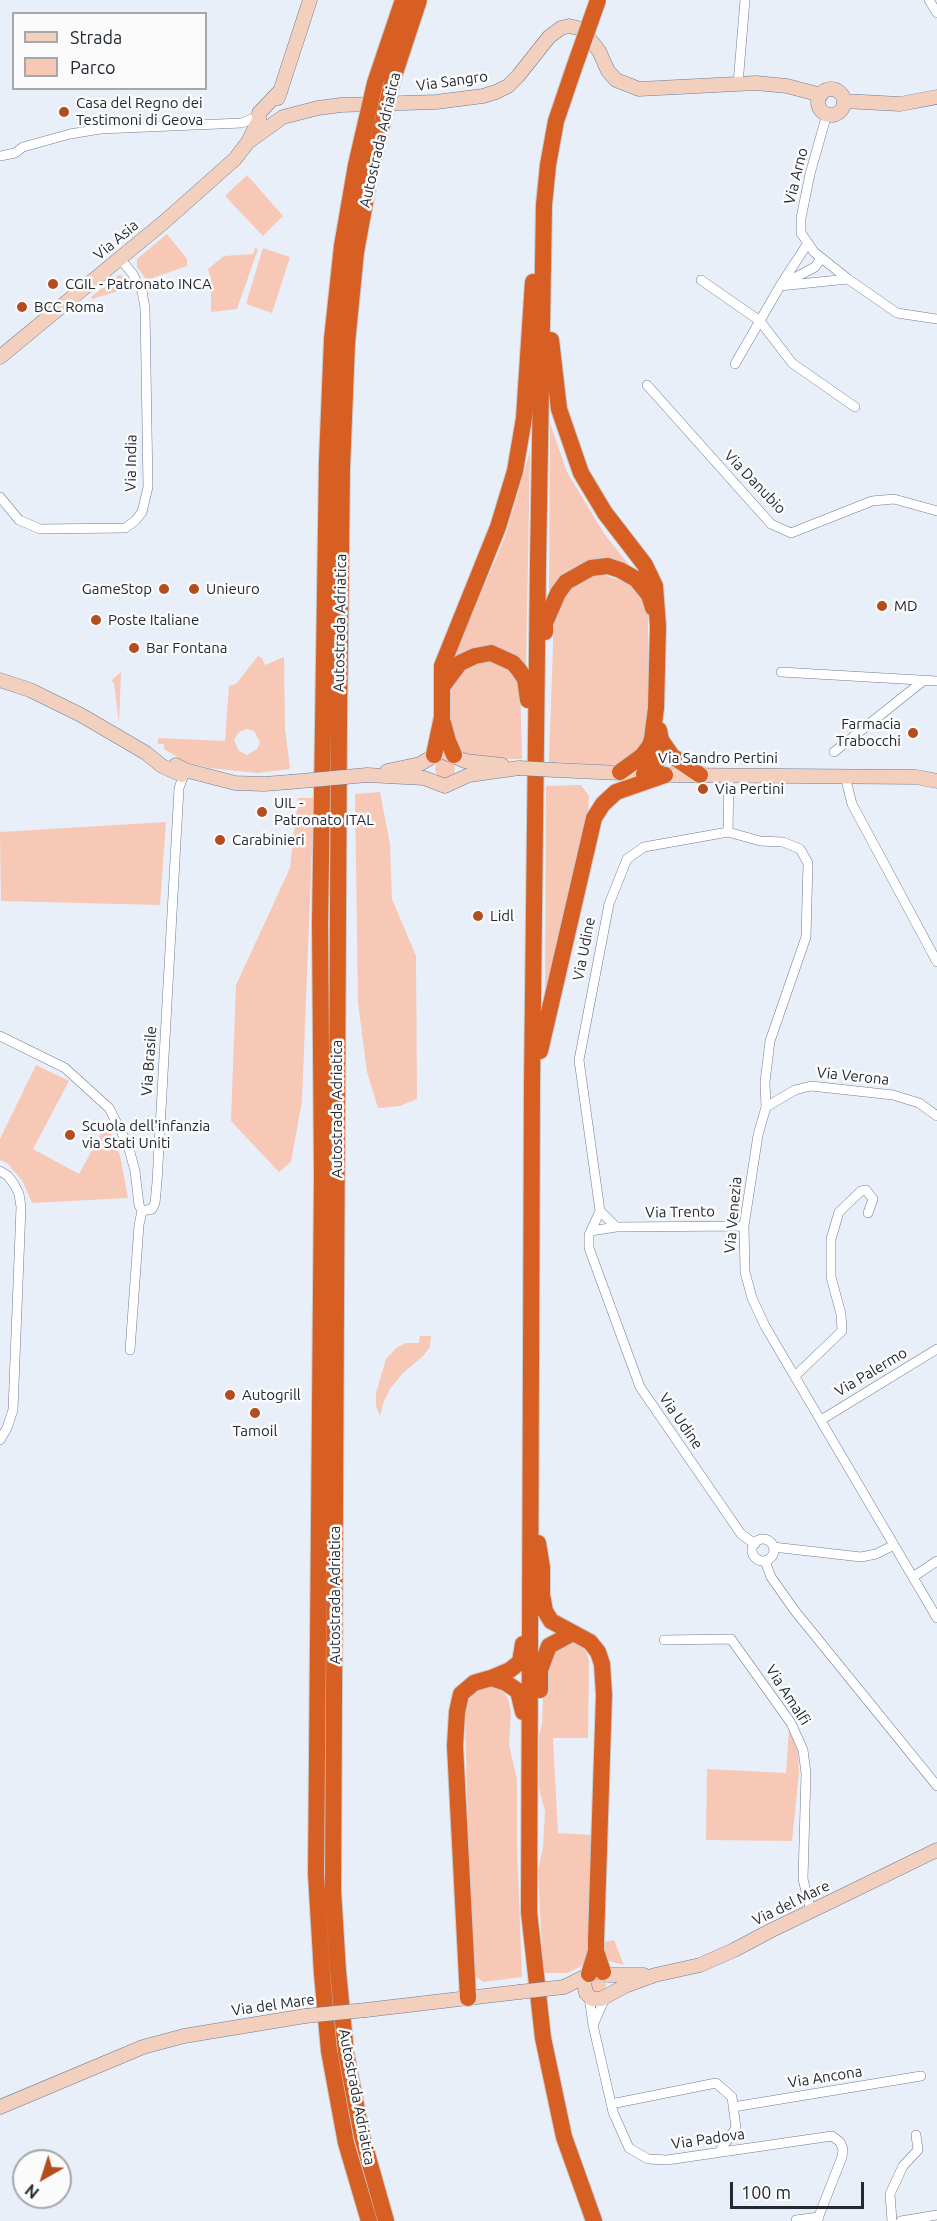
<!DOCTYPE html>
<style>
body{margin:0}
#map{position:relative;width:937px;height:2221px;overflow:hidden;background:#e8eff9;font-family:Ubuntu,sans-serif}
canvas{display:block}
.legend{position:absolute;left:12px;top:12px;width:195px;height:78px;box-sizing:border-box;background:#fbfbfb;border:2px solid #a5a7ab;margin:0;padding:8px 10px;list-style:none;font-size:18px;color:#232933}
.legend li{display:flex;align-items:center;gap:12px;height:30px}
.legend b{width:30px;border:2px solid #a5a7ab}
.north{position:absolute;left:12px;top:2149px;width:60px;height:60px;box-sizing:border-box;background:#fbfbfb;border:2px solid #a5a7ab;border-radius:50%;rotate:219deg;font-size:16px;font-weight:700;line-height:24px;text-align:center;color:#232933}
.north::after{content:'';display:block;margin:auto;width:21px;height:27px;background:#b24d1d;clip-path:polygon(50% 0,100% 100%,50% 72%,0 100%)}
.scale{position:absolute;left:730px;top:2182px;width:134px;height:27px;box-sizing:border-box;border:3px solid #232933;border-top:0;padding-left:8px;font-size:18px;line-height:21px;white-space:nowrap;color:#232933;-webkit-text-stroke:4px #fbfbfb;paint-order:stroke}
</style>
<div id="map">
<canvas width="937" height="2221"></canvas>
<ul class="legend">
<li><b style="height:8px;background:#f3cfbd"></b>Strada</li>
<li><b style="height:16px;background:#f7c8b5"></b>Parco</li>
</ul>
<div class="north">N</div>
<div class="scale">100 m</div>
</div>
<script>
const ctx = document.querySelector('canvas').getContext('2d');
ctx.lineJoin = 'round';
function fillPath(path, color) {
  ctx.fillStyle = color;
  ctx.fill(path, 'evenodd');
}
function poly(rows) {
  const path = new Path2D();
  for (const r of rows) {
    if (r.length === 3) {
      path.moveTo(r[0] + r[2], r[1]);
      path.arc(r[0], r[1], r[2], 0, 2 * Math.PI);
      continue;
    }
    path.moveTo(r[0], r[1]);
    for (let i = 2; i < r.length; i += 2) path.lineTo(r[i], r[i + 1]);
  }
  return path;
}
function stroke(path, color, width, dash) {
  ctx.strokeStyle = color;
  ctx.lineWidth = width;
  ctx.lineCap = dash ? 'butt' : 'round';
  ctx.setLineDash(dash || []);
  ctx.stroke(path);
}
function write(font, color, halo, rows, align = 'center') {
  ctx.font = font + ' Ubuntu,sans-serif';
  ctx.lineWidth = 5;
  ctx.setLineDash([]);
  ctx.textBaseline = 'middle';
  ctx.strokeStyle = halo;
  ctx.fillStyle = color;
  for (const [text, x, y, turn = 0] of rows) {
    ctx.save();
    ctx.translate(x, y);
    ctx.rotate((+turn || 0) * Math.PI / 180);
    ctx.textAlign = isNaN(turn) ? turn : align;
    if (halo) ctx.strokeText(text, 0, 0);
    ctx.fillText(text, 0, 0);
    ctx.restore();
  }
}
fillPath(poly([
 [247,175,283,216,263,236,225,196],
 [167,234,187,259,187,266,147,280,137,267,137,259],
 [255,248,258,249,237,309,211,312,211,279,208,269,224,256,253,254],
 [263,248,290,257,272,313,246,304],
 [119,275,125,277,132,287,92,299,91,297],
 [550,423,567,472,605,535,642,581,618,564,549,596],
 [530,451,526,667,509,654,451,663,505,537],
 [591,576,606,576,622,581,635,588,644,602,648,614,648,734,645,744,622,763,610,765,549,762,554,616,564,594,577,583],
 [258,656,262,658,265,665,284,657,285,728,290,769,257,773,210,768,186,762,164,749,164,744,158,744,158,738,225,741,229,686,236,684],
 [247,729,254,731,260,742,257,749,247,755,239,751,234,740,239,732],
 [495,660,509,667,520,682,522,759,475,759,456,750,447,714,452,682,468,663],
 [121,672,119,723,114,683,111,681],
 [445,769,10],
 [581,785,589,796,588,817,545,999,546,786],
 [380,792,390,844,392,899,416,956,417,1099,400,1106,378,1108,367,1072,358,1002,355,794],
 [298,798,314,798,302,1101,291,1162,279,1172,231,1121,236,985,290,868],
 [166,822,160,905,1,901,0,832],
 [36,1065,69,1081,33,1149,79,1174,107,1123,120,1156,128,1198,32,1203,22,1180,7,1163,0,1160,0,1139],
 [420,1336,431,1336,430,1347,423,1356,403,1373,390,1389,383,1404,380,1416,376,1406,376,1393,386,1359,396,1348,406,1343,419,1343],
 [570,1641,580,1644,586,1652,589,1661,588,1738,553,1738,558,1833,592,1835,589,1959,580,1967,567,1973,543,1973,538,1870,543,1848,545,1811,539,1789,539,1735,542,1724,544,1666,548,1654],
 [483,1684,497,1687,507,1696,511,1711,509,1745,517,1779,517,1846,522,1977,483,1982,474,1975,471,1960,465,1716,465,1702,472,1691],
 [789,1728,798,1752,799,1773,792,1841,706,1840,707,1769,786,1773],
 [614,1940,624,1965,609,1961,604,1954,603,1942],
 [598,1985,8]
]), '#f7c8b5');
const street = poly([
 [929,0,937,13],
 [738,84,745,0],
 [827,114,810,174,801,218,801,233,814,252,848,279,897,313,937,319],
 [0,156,15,153,23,147,70,134,100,129,242,123,259,116],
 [701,280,760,321,792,363,855,407],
 [785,283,815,267,821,258],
 [780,286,848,279],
 [735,364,780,286,808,243],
 [647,385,771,524,791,533,872,501,894,499,937,511],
 [0,497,19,520,40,529,125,528,135,521,142,512,148,487,145,308,142,291,132,273,120,259],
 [781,672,937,681],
 [834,752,923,681],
 [845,776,852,804,937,962],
 [728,832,729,775],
 [0,1036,65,1068,109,1108,128,1145,135,1171,139,1205,142,1211],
 [766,1107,795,1090,811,1086,893,1095,919,1103,937,1116],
 [0,1171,8,1176,14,1184,19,1194,21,1207,13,1410,7,1428,0,1440],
 [142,1211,152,1209,155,1203,157,1182,179,788,183,777],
 [600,1211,589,1235,589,1248,640,1387,741,1534,755,1544],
 [616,1227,600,1211,579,1060,609,904,627,859,644,847,728,832,760,841,783,842,800,849,808,863,806,937,770,1041,765,1082,766,1107,758,1135,744,1226,745,1272,752,1298,765,1326,937,1618],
 [591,1231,616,1227,744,1226],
 [130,1350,139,1225,142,1211],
 [795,1376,842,1331,841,1314,831,1277,831,1239,839,1212,861,1191,866,1190,873,1199,868,1213],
 [821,1420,937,1349],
 [763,1550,11],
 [773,1547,861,1557,876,1554,894,1545],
 [765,1561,771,1577,795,1611,937,1786],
 [913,1577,937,1561],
 [664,1640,731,1639,791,1723,803,1750,806,1773,803,1879,811,1912],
 [589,1996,593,2025,613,2112,629,2148,648,2159,667,2160,832,2136,840,2142,843,2149,842,2157,817,2221],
 [594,2023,605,1998],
 [611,2104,716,2083,732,2097,736,2128,719,2152],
 [733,2107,921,2076],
 [796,2220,819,2217],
 [892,2221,890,2194,903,2166,918,2150,916,2135],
 [901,2221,937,2215]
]);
const secondary = poly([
 [831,102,13],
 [278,98,310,0],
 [844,101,900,104,937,97],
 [248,142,283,117,318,108,341,105,436,102,483,96,496,92,508,86,518,76,549,37,561,28,569,26,582,29,599,51,608,71,616,80,639,89,756,83,787,86,821,95],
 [0,357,164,222,235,159,248,142,259,120,259,113,281,90],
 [0,680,30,690,81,715,146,753,162,766,182,775],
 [176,765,185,770,235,783,264,784,290,782],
 [555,770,665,775,916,777,937,781],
 [387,771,420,764,439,753,444,752,465,761,502,765],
 [367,775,424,778,445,786,469,775,519,768],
 [586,1977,584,1983,586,1993,592,1999,601,1999,625,1986,655,1975,700,1965,734,1950,770,1931,937,1850],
 [564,1987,596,1971,608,1975,644,1975],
 [366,2010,519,1992],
 [0,2107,143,2047,184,2036,305,2016]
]);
const highway = poly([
 [574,68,556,121,548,165,544,205,538,564,532,1084,529,1912,543,2038,564,2137,594,2221],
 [342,246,332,339,327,461,320,923,322,1176,316,1874,322,1974,329,2051,346,2143,369,2221],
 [356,252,347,343,342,468,339,719,333,1890,338,1971,346,2053,362,2136,386,2221],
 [551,340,559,409,581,473,605,513,645,565,655,586,658,626,656,708,652,739,649,747,642,756,620,772],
 [545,632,545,623,558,593,566,582,591,568,608,566,620,570,636,579,649,595,653,608],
 [442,687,460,663,475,656,491,653,513,663,519,670,525,679,528,700],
 [443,723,448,741,454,755],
 [661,740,672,756,700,775],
 [434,755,442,717,442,666,498,527,515,471,524,418,533,282],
 [644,774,655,766,659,758,661,740,659,730],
 [540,1051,594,818,603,804,616,792,665,775],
 [538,1543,542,1567,542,1595,545,1611,551,1621,590,1642,598,1652,602,1664,604,1695,596,1940,596,1951,603,1972],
 [491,1678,506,1683,518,1691,523,1712],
 [540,1690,540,1670,549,1646,571,1634],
 [589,1974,596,1951],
 [468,1998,455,1746,457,1712,461,1694,474,1683,491,1678,510,1670,520,1662,523,1644]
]);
stroke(street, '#6e7d95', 10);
stroke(secondary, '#6e7d95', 15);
stroke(highway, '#caccce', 18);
stroke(street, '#fff', 9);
stroke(secondary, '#f3cfbd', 14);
stroke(highway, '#d85f24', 16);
const secondaryBridge = poly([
 [519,768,555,770],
 [290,782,367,775],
 [519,1992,564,1987],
 [305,2016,366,2010]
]);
const highwayBridge = poly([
 [574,68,598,0],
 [342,246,356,165,375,83,403,0],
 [356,252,371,170,393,79,419,0]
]);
stroke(secondaryBridge, '#6e7d95', 15, []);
stroke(highwayBridge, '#caccce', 18, []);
stroke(secondaryBridge, '#f3cfbd', 14);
stroke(highwayBridge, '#d85f24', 16);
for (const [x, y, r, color] of [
 [64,112,6,"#b24d1d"],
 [53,284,6,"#b24d1d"],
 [22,307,6,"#b24d1d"],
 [164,589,6,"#b24d1d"],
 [194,589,6,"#b24d1d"],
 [882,606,6,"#b24d1d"],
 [96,620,6,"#b24d1d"],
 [134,648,6,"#b24d1d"],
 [913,733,6,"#b24d1d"],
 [703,789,6,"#b24d1d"],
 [262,812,6,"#b24d1d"],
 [220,840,6,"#b24d1d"],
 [478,916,6,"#b24d1d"],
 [70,1135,6,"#b24d1d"],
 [230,1395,6,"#b24d1d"],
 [255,1413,6,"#b24d1d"]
]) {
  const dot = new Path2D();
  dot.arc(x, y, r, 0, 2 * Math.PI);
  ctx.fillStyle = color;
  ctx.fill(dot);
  stroke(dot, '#fbfbfb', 2);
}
write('15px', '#232933', '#fbfbfb', [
 ["Via Sangro",452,81,-8],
 ["Autostrada Adriatica",380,140,-77],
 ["Via Arno",796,176,-76],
 ["Via Asia",116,240,-40],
 ["Via India",131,463,-89],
 ["Via Danubio",755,482,46],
 ["Autostrada Adriatica",340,623,-89],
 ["Via Sandro Pertini",718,758],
 ["Via Udine",584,949,-79],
 ["Via Brasile",149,1061,-86],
 ["Via Verona",853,1076,6],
 ["Autostrada Adriatica",337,1109,-90],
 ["Via Trento",680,1212,-1],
 ["Via Venezia",733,1215,-85],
 ["Via Palermo",871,1372,-31],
 ["Via Udine",681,1421,55],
 ["Autostrada Adriatica",335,1595,-90],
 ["Via Amalfi",788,1695,57],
 ["Via del Mare",791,1903,-26],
 ["Via del Mare",273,2005,-8],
 ["Via Ancona",825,2077,-9],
 ["Autostrada Adriatica",357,2097,79],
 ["Via Padova",708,2139,-8]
]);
write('15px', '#232933', '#fbfbfb', [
 ["Casa del Regno dei",76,103],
 ["Testimoni di Geova",76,120],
 ["CGIL - Patronato INCA",65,284],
 ["BCC Roma",34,307],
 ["GameStop",152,589,"right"],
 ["Unieuro",206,589],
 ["MD",894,606],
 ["Poste Italiane",108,620],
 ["Bar Fontana",146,648],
 ["Farmacia",901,724,"right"],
 ["Trabocchi",901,741,"right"],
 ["Via Pertini",715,789],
 ["UIL -",274,803],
 ["Patronato ITAL",274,820],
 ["Carabinieri",232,840],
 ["Lidl",490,916],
 ["Scuola dell'infanzia",82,1126],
 ["via Stati Uniti",82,1143],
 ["Autogrill",242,1395],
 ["Tamoil",255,1431,"center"]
], 'left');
</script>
